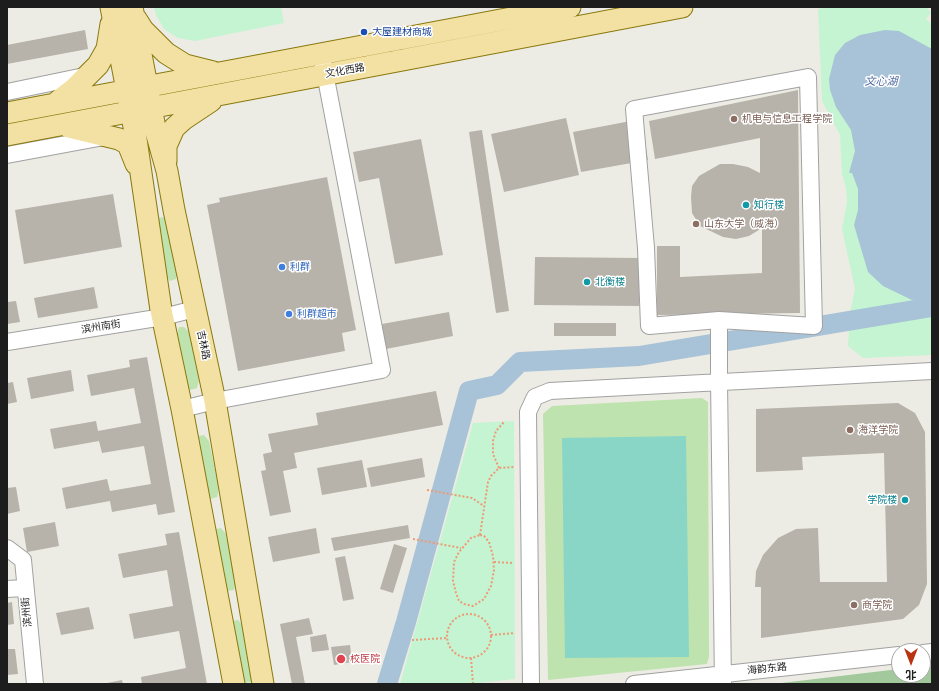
<!DOCTYPE html>
<meta charset="utf-8">
<style>
body{margin:0}
#map{position:relative;width:939px;height:691px;overflow:hidden;background:#edece4;font-family:"Fira Sans","Noto Sans SC",sans-serif}
canvas{display:block}
.frame{position:absolute;inset:0;border:8px solid #1d1d1d;pointer-events:none}
.north{position:absolute;left:891px;top:643px;width:40px;height:40px;box-sizing:border-box;background:#fff;border:1px solid #a5a5a5;border-radius:50%;rotate:180deg;font-size:11px;font-weight:700;line-height:16px;text-align:center;color:#1d1d1d}
.north::after{content:'';display:block;margin:auto;width:14px;height:18px;background:#b93312;clip-path:polygon(50% 0,100% 100%,50% 72%,0 100%)}
</style>
<div id="map">
<canvas width="939" height="691"></canvas>
<div class="frame"></div>
<div class="north">北</div>
</div>
<script>
const ctx = document.querySelector('canvas').getContext('2d');
ctx.lineJoin = 'round';
function fillPath(path, color) {
  ctx.fillStyle = color;
  ctx.fill(path, 'evenodd');
}
function poly(rows) {
  const path = new Path2D();
  for (const r of rows) {
    if (r.length === 3) {
      path.moveTo(r[0] + r[2], r[1]);
      path.arc(r[0], r[1], r[2], 0, 2 * Math.PI);
      continue;
    }
    path.moveTo(r[0], r[1]);
    for (let i = 2; i < r.length; i += 2) path.lineTo(r[i], r[i + 1]);
  }
  return path;
}
function stroke(path, color, width, dash) {
  ctx.strokeStyle = color;
  ctx.lineWidth = width;
  ctx.lineCap = dash ? 'butt' : 'round';
  ctx.setLineDash(dash || []);
  ctx.stroke(path);
}
function write(font, color, halo, rows, align = 'center') {
  ctx.font = font + ' "Fira Sans","Noto Sans SC",sans-serif';
  ctx.lineWidth = 3;
  ctx.setLineDash([]);
  ctx.textBaseline = 'middle';
  ctx.strokeStyle = halo;
  ctx.fillStyle = color;
  for (const [text, x, y, turn = 0] of rows) {
    ctx.save();
    ctx.translate(x, y);
    ctx.rotate((+turn || 0) * Math.PI / 180);
    ctx.textAlign = isNaN(turn) ? turn : align;
    if (halo) ctx.strokeText(text, 0, 0);
    ctx.fillText(text, 0, 0);
    ctx.restore();
  }
}
fillPath(poly([
 [163,217,168,223,178,271,176,279,170,281,165,275,158,218],
 [179,327,184,327,189,332,199,380,197,388,190,390,186,384,177,334],
 [702,398,708,402,709,657,707,664,548,680,543,414,552,406],
 [204,435,209,441,219,489,217,497,210,499,206,493,197,443,199,436],
 [221,528,226,534,236,582,234,590,227,591,213,536,216,529],
 [238,620,243,626,253,674,251,682,244,683,231,628,233,621]
]), '#bee3ae');
fillPath(poly([
 [932,666,932,684,773,684,899,669,899,675,923,675,923,667]
]), '#a1c99c');
fillPath(poly([
 [154,7,281,7,284,23,195,41,178,38,164,29,156,15],
 [828,7,927,7,931,13,926,19,932,24,932,355,863,358,848,346,850,313,855,289,842,229,847,202,846,188,842,174,840,135,822,101,818,9],
 [514,421,515,679,469,684,400,684,473,423]
]), '#c4f4d2');
fillPath(poly([
 [686,436,689,657,565,658,562,438]
]), '#89d6c7');
fillPath(poly([
 [885,30,899,31,932,49,932,297,925,300,912,300,883,286,868,272,854,225,858,210,858,189,852,173,849,173,855,151,851,130,836,107,830,90,829,79,835,55,845,43,860,35]
]), '#a8c3d7');
stroke(poly([
 [387,684,406,622,469,391,497,385,520,362,639,356,932,307]
]), '#a8c3d7', 20);
fillPath(poly([
 [85,30,88,49,7,64,7,45],
 [798,90,800,313,657,315,657,246,680,246,680,277,762,273,762,228,749,236,736,239,723,237,700,226,692,213,691,197,692,186,699,176,720,164,733,164,748,167,760,173,760,138,655,159,649,121],
 [566,118,579,175,504,192,491,134],
 [641,119,648,160,581,172,573,132],
 [482,130,509,311,496,313,469,132],
 [421,139,443,255,395,264,379,178,359,182,353,152],
 [327,177,356,330,342,333,345,351,238,371,207,205,220,202,219,198],
 [113,194,122,247,24,264,15,210],
 [535,257,640,258,639,306,534,305],
 [94,287,98,308,38,318,34,298],
 [16,301,20,322,7,324,7,302],
 [449,312,453,336,386,349,382,324],
 [554,323,616,323,616,336,554,336],
 [147,357,175,512,158,515,156,504,112,512,110,501,66,509,62,488,107,479,110,491,151,484,144,446,102,453,99,441,54,449,50,429,96,421,98,431,141,423,134,388,91,396,87,375,130,367,129,360],
 [71,370,74,391,31,399,27,378],
 [13,382,17,402,7,404,7,383],
 [436,391,443,425,294,453,297,468,283,471,291,512,270,516,261,471,266,470,263,454,272,452,268,434,318,425,316,413],
 [898,403,915,413,925,432,927,584,919,605,903,619,761,638,761,587,755,587,756,571,763,555,778,538,796,529,818,528,820,582,887,582,884,453,802,457,803,470,756,472,756,409],
 [422,458,425,477,371,487,367,468],
 [362,460,367,487,322,495,317,468],
 [16,487,20,511,7,514,7,488],
 [55,522,59,546,27,552,23,528],
 [408,525,410,538,334,551,331,538],
 [316,528,320,553,273,562,268,537],
 [179,532,207,684,142,684,141,677,186,668,179,631,134,639,129,614,173,606,167,570,123,578,118,554,167,545,165,534],
 [394,544,407,548,393,593,380,589],
 [345,556,354,599,343,601,335,558],
 [12,602,14,624,7,625,7,603],
 [89,607,94,629,61,635,56,613],
 [309,618,313,634,296,637,305,684,292,684,280,624],
 [326,634,329,650,312,652,310,637],
 [350,645,352,662,334,665,331,647],
 [7,649,15,649,18,674,7,675],
 [122,680,123,684,107,684,107,683]
]), '#b7b2aa');
const minor = poly([
 [7,92,89,75],
 [7,155,104,137],
 [719,320,814,326,808,77,634,109,646,248,649,326,719,320,719,386],
 [7,342,163,317,195,309],
 [719,381,723,684],
 [182,409,215,401,382,370,323,63],
 [7,548,23,560,35,684],
 [7,589,24,588],
 [923,653,932,652],
 [531,684,528,412,535,397,550,391,932,371],
 [634,684,899,655]
]);
const major = poly([
 [111,7,135,132,161,310,182,409,234,684],
 [132,7,155,128,167,171,174,210,215,401,263,684],
 [136,19,143,30,166,53,185,65,213,72],
 [57,102,75,88,98,65,107,49,111,24],
 [7,113,570,7],
 [69,127,119,139,128,144,136,164],
 [7,135,682,7],
 [166,161,166,146,174,128,184,119,211,101]
]);
stroke(minor, '#a1a1a1', 18);
stroke(major, '#89790d', 23);
stroke(poly([
 [499,468,493,454,493,441,496,431,504,422],
 [427,490,472,498,484,506],
 [480,535,484,536,489,542,493,556,494,570,491,586,484,599,473,606,464,604,459,601,456,593,453,581,454,562,459,552,471,538,480,535],
 [480,535,488,482,491,476,499,468,514,467],
 [413,539,461,548],
 [494,562,514,563],
 [469,636,22],
 [491,635,515,633],
 [412,640,447,638],
 [471,658,473,684]
]), '#ed9a76', 2, [2, 2]);
stroke(minor, '#fff', 16);
stroke(major, '#f3e0a3', 21);
for (const [x, y, r, color] of [
 [364,32,4,"#1a4fb4"],
 [734,119,4,"#8d6e63"],
 [746,205,4,"#0f9aa8"],
 [696,224,4,"#8d6e63"],
 [282,267,4,"#3f7fe0"],
 [587,282,4,"#0f9aa8"],
 [289,314,4,"#3f7fe0"],
 [850,430,4,"#8d6e63"],
 [905,500,4,"#0f9aa8"],
 [854,605,4,"#8d6e63"],
 [341,659,5,"#e0444e"]
]) {
  const dot = new Path2D();
  dot.arc(x, y, r, 0, 2 * Math.PI);
  ctx.fillStyle = color;
  ctx.fill(dot);
  stroke(dot, '#fff', 1.5);
}
write('10px', '#164399', '#fff', [
 ["大屋建材商城",372,32]
], 'left');
write('10px', '#1d1d1d', '#fff', [
 ["文化西路",345,71,-10],
 ["滨州南街",101,327,-9],
 ["吉林路",203,345,78],
 ["滨州街",27,612,-96],
 ["海韵东路",767,669,-6]
]);
write('10px', '#785e54', '#fff', [
 ["机电与信息工程学院",742,119],
 ["山东大学（威海）",704,224],
 ["海洋学院",858,430],
 ["商学院",862,605]
], 'left');
write('10px', '#0d838f', '#fff', [
 ["知行楼",754,205],
 ["北衡楼",595,282],
 ["学院楼",897,500,"right"]
], 'left');
write('10px', '#366cbe', '#fff', [
 ["利群",290,267],
 ["利群超市",297,314]
], 'left');
write('10px', '#be3a42', '#fff', [
 ["校医院",350,659]
], 'left');
write('italic 11px', '#526ba4', '#fff', [
 ["文心湖",881,82]
]);
</script>
